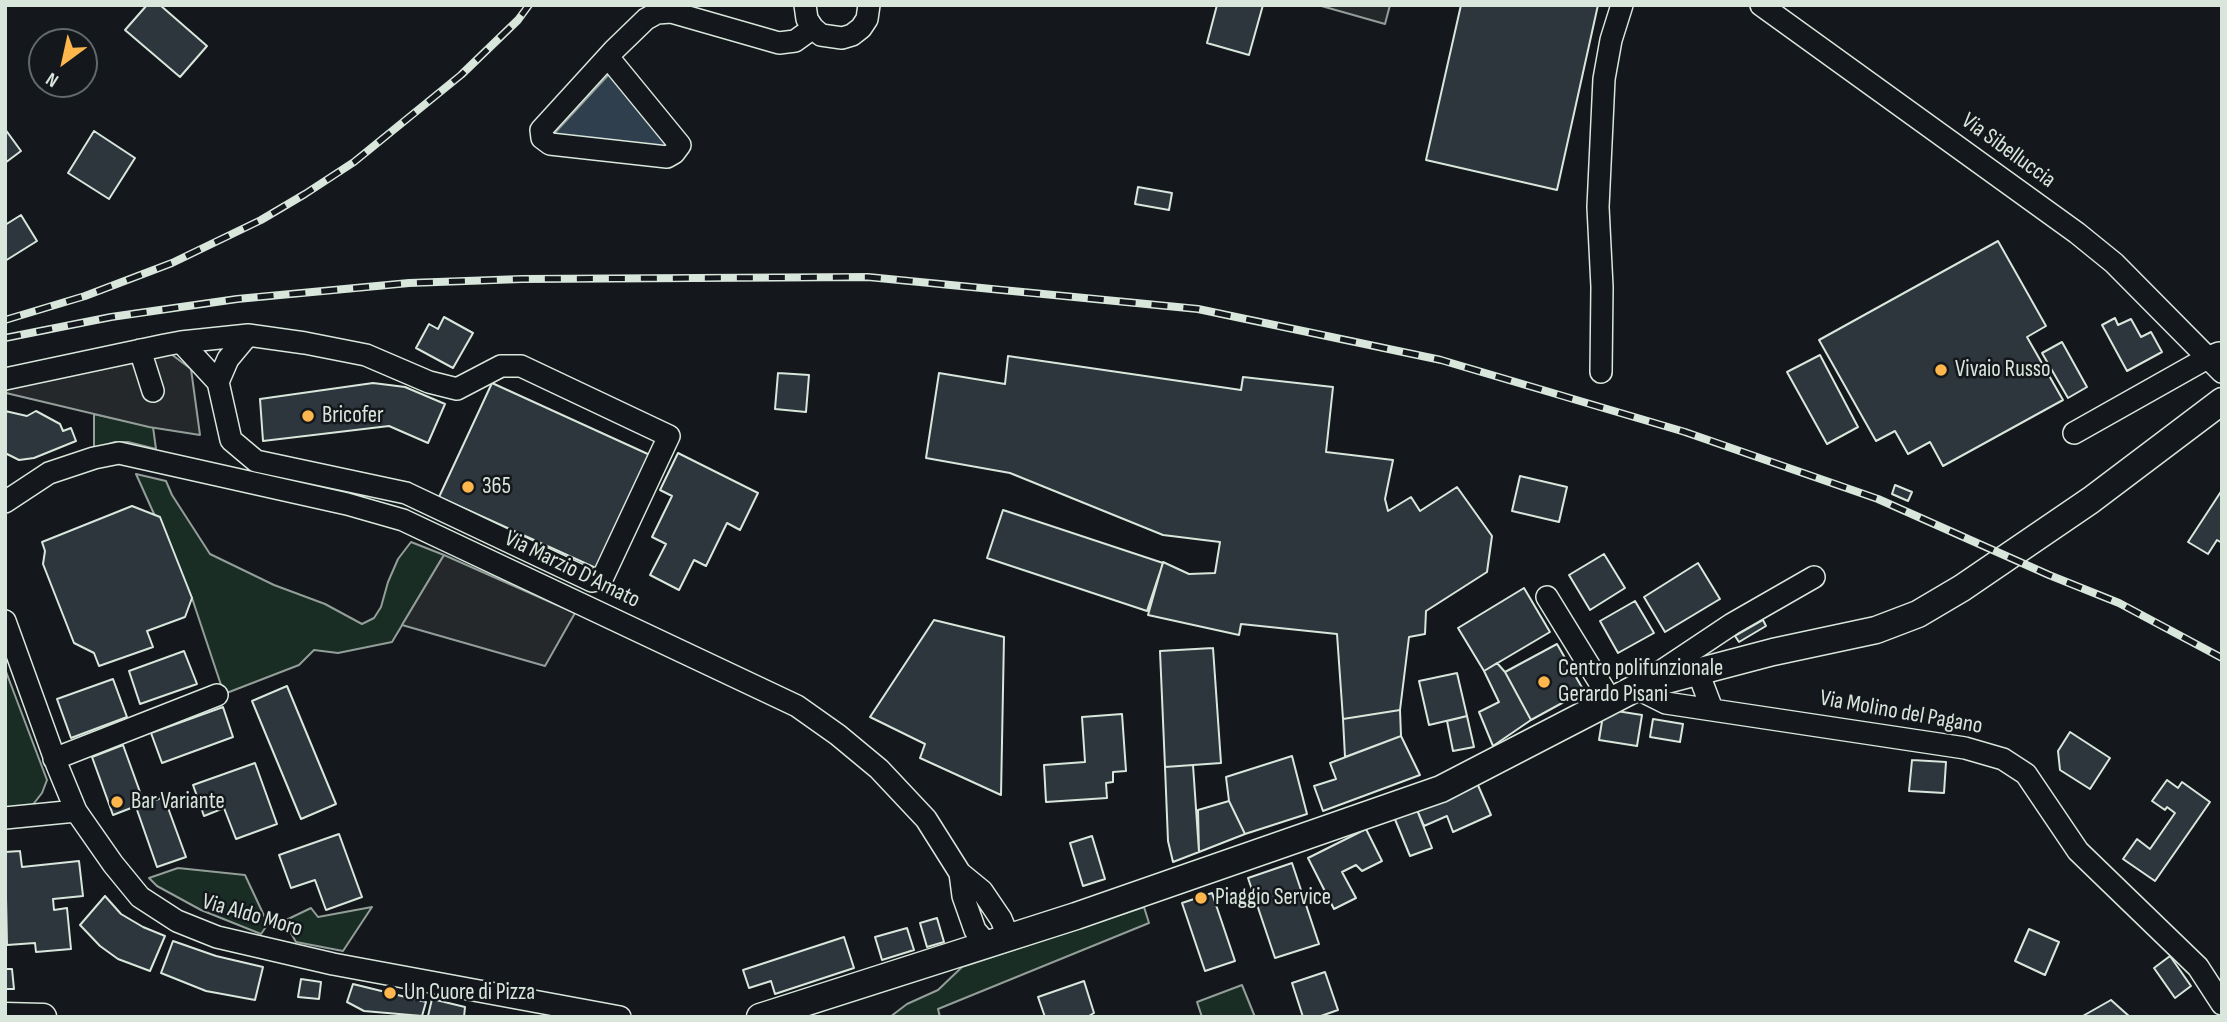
<!DOCTYPE html>
<style>
body{margin:0}
#map{position:relative;width:2227px;height:1022px;overflow:hidden;background:#14181c;font-family:"Sofia Sans Condensed",sans-serif}
canvas{display:block}
.frame{position:absolute;inset:0;border:7px solid #d8e6dc;pointer-events:none}
.north{position:absolute;left:28px;top:28px;width:70px;height:70px;box-sizing:border-box;background:#14181c;border:2px solid #626a69;border-radius:50%;rotate:213deg;font-size:19px;font-weight:700;line-height:28px;text-align:center;color:#d8e6dc}
.north::after{content:'';display:block;margin:auto;width:24px;height:32px;background:#ffb74d;clip-path:polygon(50% 0,100% 100%,50% 72%,0 100%)}
</style>
<div id="map">
<canvas width="2227" height="1022"></canvas>
<div class="frame"></div>
<div class="north">N</div>
</div>
<script>
const ctx = document.querySelector('canvas').getContext('2d');
ctx.lineJoin = 'round';
function fillPath(path, color) {
  ctx.fillStyle = color;
  ctx.fill(path, 'evenodd');
}
function poly(rows) {
  const path = new Path2D();
  for (const r of rows) {
    path.moveTo(r[0], r[1]);
    for (let i = 2; i < r.length; i += 2) path.lineTo(r[i], r[i + 1]);
  }
  return path;
}
function stroke(path, color, width, dash) {
  ctx.strokeStyle = color;
  ctx.lineWidth = width;
  ctx.lineCap = dash ? 'butt' : 'round';
  ctx.setLineDash(dash || []);
  ctx.stroke(path);
}
function write(font, color, halo, rows, align = 'center') {
  ctx.font = font + ' "Sofia Sans Condensed",sans-serif';
  ctx.lineWidth = 5;
  ctx.setLineDash([]);
  ctx.textBaseline = 'middle';
  ctx.strokeStyle = halo;
  ctx.fillStyle = color;
  for (const [text, x, y, turn = 0] of rows) {
    ctx.save();
    ctx.translate(x, y);
    ctx.rotate((+turn || 0) * Math.PI / 180);
    ctx.textAlign = isNaN(turn) ? turn : align;
    if (halo) ctx.strokeText(text, 0, 0);
    ctx.fillText(text, 0, 0);
    ctx.restore();
  }
}
const green = poly([
 [94,414,153,427,156,449,128,442,115,442,94,449,94,414],
 [136,474,166,481,172,495,210,554,274,585,325,604,362,624,374,618,381,607,388,582,398,559,411,542,444,555,392,642,338,653,314,650,299,665,224,694,192,598,136,474],
 [5,669,47,780,42,793,31,807,5,809,5,669],
 [178,868,245,875,268,924,261,934,201,910,157,886,149,878,178,868],
 [372,907,343,951,296,942,284,921,311,908,318,917,372,907],
 [1144,907,1149,923,938,1009,940,1017,890,1017,907,1004,938,990,962,967,1144,907],
 [1242,985,1255,1017,1202,1017,1197,1002,1242,985]
]);
fillPath(green, '#1a2d24');
stroke(green, '#939e99', 2);
const parking = poly([
 [1318,5,1390,5,1385,24,1318,5],
 [163,348,191,369,200,435,149,427,6,393,7,379,163,348],
 [444,555,575,613,545,666,402,625,444,555]
]);
fillPath(parking, '#24282b');
stroke(parking, '#939e99', 2);
const water = poly([
 [611,72,672,148,551,137,611,72]
]);
fillPath(water, '#2f3f4d');
stroke(water, '#939e99', 2);
const building = poly([
 [147,5,160,5,207,46,180,77,125,30,147,5],
 [1217,5,1263,5,1249,55,1207,43,1217,5],
 [1461,5,1598,5,1557,190,1426,160,1461,5],
 [5,129,21,151,5,163,5,129],
 [94,131,135,158,109,199,68,173,94,131],
 [1138,187,1172,193,1169,210,1135,204,1138,187],
 [21,215,37,241,5,261,5,225,21,215],
 [1998,241,2046,326,2027,337,2063,400,1943,466,1930,442,1908,454,1895,431,1876,441,1819,340,1998,241],
 [444,317,473,333,453,368,416,348,429,324,438,329,444,317],
 [2115,318,2118,325,2131,319,2141,337,2151,332,2162,352,2127,371,2102,325,2115,318],
 [2062,342,2087,387,2068,398,2042,353,2062,342],
 [1820,355,1858,427,1827,444,1787,372,1820,355],
 [1008,356,1241,390,1243,377,1333,387,1326,452,1393,460,1385,499,1388,511,1411,497,1420,511,1457,487,1492,536,1487,572,1426,611,1425,634,1409,637,1400,710,1343,719,1337,634,1241,624,1239,635,1148,615,1163,562,1189,574,1215,573,1220,542,1163,535,1010,473,926,458,939,373,1005,384,1008,356],
 [778,373,809,375,806,412,775,409,778,373],
 [373,383,405,387,445,404,428,443,389,426,263,441,260,399,373,383],
 [492,383,650,455,598,569,439,497,492,383],
 [5,411,27,416,36,411,60,424,63,431,71,428,76,441,34,458,19,460,5,453,5,411],
 [678,453,758,493,740,530,727,523,706,566,694,560,679,590,650,575,666,544,652,537,672,496,660,490,678,453],
 [1520,476,1567,487,1559,522,1512,511,1520,476],
 [1895,485,1912,492,1908,501,1892,494,1895,485],
 [2222,490,2222,543,2217,540,2208,554,2188,542,2222,490],
 [132,506,160,517,192,598,185,617,147,631,153,647,99,666,94,653,74,643,43,564,45,551,42,542,132,506],
 [1003,510,1163,563,1147,611,987,558,1003,510],
 [1604,554,1625,588,1590,610,1569,575,1604,554],
 [1698,563,1720,599,1665,632,1644,597,1698,563],
 [1524,588,1550,632,1484,671,1458,628,1524,588],
 [1635,601,1654,633,1618,653,1600,621,1635,601],
 [934,620,1004,637,1001,795,920,758,925,744,870,717,934,620],
 [1763,620,1766,626,1739,642,1735,636,1763,620],
 [1557,644,1584,691,1531,720,1505,672,1557,644],
 [1213,648,1221,763,1165,767,1160,651,1213,648],
 [184,651,197,684,140,704,129,671,184,651],
 [1497,663,1505,672,1531,720,1493,746,1479,712,1499,702,1484,671,1497,663],
 [1457,673,1467,716,1429,725,1419,681,1457,673],
 [113,679,127,717,71,738,57,699,113,679],
 [287,686,336,804,301,819,252,701,287,686],
 [223,707,233,737,162,763,151,733,223,707],
 [1604,709,1642,715,1637,746,1599,740,1604,709],
 [1400,710,1401,736,1345,757,1343,719,1400,710],
 [1122,714,1126,771,1113,772,1113,782,1106,783,1107,798,1046,802,1044,765,1085,762,1082,717,1122,714],
 [1467,716,1474,747,1453,751,1447,721,1467,716],
 [1653,719,1683,724,1680,742,1650,737,1653,719],
 [2070,732,2110,758,2090,789,2060,770,2058,751,2070,732],
 [1401,736,1420,775,1323,811,1314,786,1336,779,1330,763,1401,736],
 [123,745,144,803,113,815,92,757,123,745],
 [1292,756,1307,814,1245,834,1229,801,1226,777,1292,756],
 [1912,760,1946,762,1944,793,1909,791,1912,760],
 [255,763,277,824,236,839,224,808,204,816,193,785,255,763],
 [1193,765,1199,852,1173,862,1168,841,1165,767,1193,765],
 [2167,780,2178,788,2182,782,2210,802,2155,881,2123,859,2137,839,2150,849,2175,813,2167,807,2165,810,2152,801,2167,780],
 [1477,783,1491,815,1453,832,1447,816,1424,826,1417,810,1477,783],
 [164,797,186,857,157,867,136,807,164,797],
 [1229,801,1245,834,1199,852,1198,810,1229,801],
 [1417,810,1432,848,1410,856,1394,817,1417,810],
 [1366,829,1382,861,1362,871,1356,865,1342,872,1356,898,1334,909,1308,858,1366,829],
 [339,834,362,897,326,910,315,880,291,888,279,855,339,834],
 [1092,836,1105,879,1083,886,1070,843,1092,836],
 [20,851,22,867,79,861,83,896,53,899,54,910,67,908,71,949,36,952,35,943,7,945,5,852,20,851],
 [1292,863,1319,944,1275,958,1248,878,1292,863],
 [1212,893,1235,961,1205,971,1182,903,1212,893],
 [105,896,121,914,143,927,165,936,150,971,118,959,100,946,80,925,105,896],
 [937,918,944,942,927,947,920,923,937,918],
 [907,928,914,950,882,960,875,937,907,928],
 [2029,929,2059,942,2045,975,2015,961,2029,929],
 [844,937,854,968,775,994,771,981,749,988,743,970,844,937],
 [173,941,216,956,263,967,255,1000,206,991,161,973,173,941],
 [2170,956,2191,986,2175,998,2154,968,2170,956],
 [5,969,12,969,14,989,5,989,5,969],
 [1325,972,1338,1010,1318,1017,1303,1017,1292,983,1325,972],
 [301,979,321,982,319,999,298,997,301,979],
 [1084,981,1094,1013,1087,1017,1045,1017,1038,997,1084,981],
 [353,984,426,1002,422,1016,364,1011,347,1002,353,984],
 [432,999,465,1007,464,1017,428,1016,432,999],
 [2111,1000,2130,1017,2081,1017,2111,1000]
]);
fillPath(building, '#2c363c');
stroke(building, '#d8e6dc', 2);
const minor = poly([
 [805,5,807,19,813,28,821,35,842,38,852,35,861,28,867,19,869,5],
 [1761,5,2077,233,2114,263,2222,372],
 [608,57,680,145,674,153,667,157,550,144,542,138,541,130,614,50,646,19,657,13,671,12,779,43,795,41,813,28],
 [140,350,153,391],
 [1601,372,1602,287,1598,207,1604,79,1611,40,1622,5],
 [5,379,165,345,181,342,248,335,305,343,366,355,429,382,457,389,501,366,521,366,669,436,602,579,592,581,406,493,256,461,231,440,218,382,181,342],
 [218,382,228,359,248,335],
 [2074,433,2209,357,2219,353],
 [5,502,49,473,94,458,119,453,347,504,403,520,797,706,838,735,879,769,926,819,960,873,963,896,975,930,986,943],
 [1814,577,1732,624,1636,688,1666,703,1965,748,2003,759,2026,774,2078,851,2198,967,2222,1004],
 [1547,597,1611,701],
 [5,621,57,765,76,811,113,864,140,897,177,921,217,937,333,964,620,1017],
 [1698,672,1712,709],
 [54,759,217,695],
 [5,818,76,811],
 [960,873,982,891,1001,919,1008,936]
]);
const major = poly([
 [5,1016,43,1017],
 [760,1017,1076,916,1441,789,1636,688,1773,652,1876,630,1918,614,1962,588,2091,500,2222,401]
]);
stroke(minor, '#d8e6dc', 24);
stroke(major, '#d8e6dc', 29);
stroke(minor, '#14181c', 21);
stroke(major, '#14181c', 26);
const rail = poly([
 [5,320,85,296,172,263,261,220,305,194,354,162,461,75,518,20,529,5],
 [5,338,111,317,237,299,409,283,522,279,868,277,1198,309,1441,360,1685,432,1878,499,2049,575,2119,603,2222,658]
]);
stroke(rail, '#d8e6dc', 8);
stroke(rail, '#14181c', 5, [16]);
for (const [x, y, r, color] of [
 [1941,370,7,"#ffb74d"],
 [308,416,7,"#ffb74d"],
 [468,487,7,"#ffb74d"],
 [1544,682,7,"#ffb74d"],
 [117,802,7,"#ffb74d"],
 [1201,898,7,"#ffb74d"],
 [390,993,7,"#ffb74d"]
]) {
  const dot = new Path2D();
  dot.arc(x, y, r, 0, 2 * Math.PI);
  ctx.fillStyle = color;
  ctx.fill(dot);
  stroke(dot, '#14181c', 2.5);
}
write('23px', '#d8e6dc', '#14181c', [
 ["Via Sibelluccia",2008,151,36],
 ["Via Marzio D'Amato",572,570,26],
 ["Via Molino del Pagano",1901,713,10],
 ["Via Aldo Moro",252,916,16]
]);
write('23px', '#d8e6dc', '#14181c', [
 ["Vivaio Russo",1955,370],
 ["Bricofer",322,416],
 ["365",482,487],
 ["Centro polifunzionale",1558,669],
 ["Gerardo Pisani",1558,695],
 ["Bar Variante",131,802],
 ["Piaggio Service",1215,898],
 ["Un Cuore di Pizza",404,993]
], 'left');
</script>
